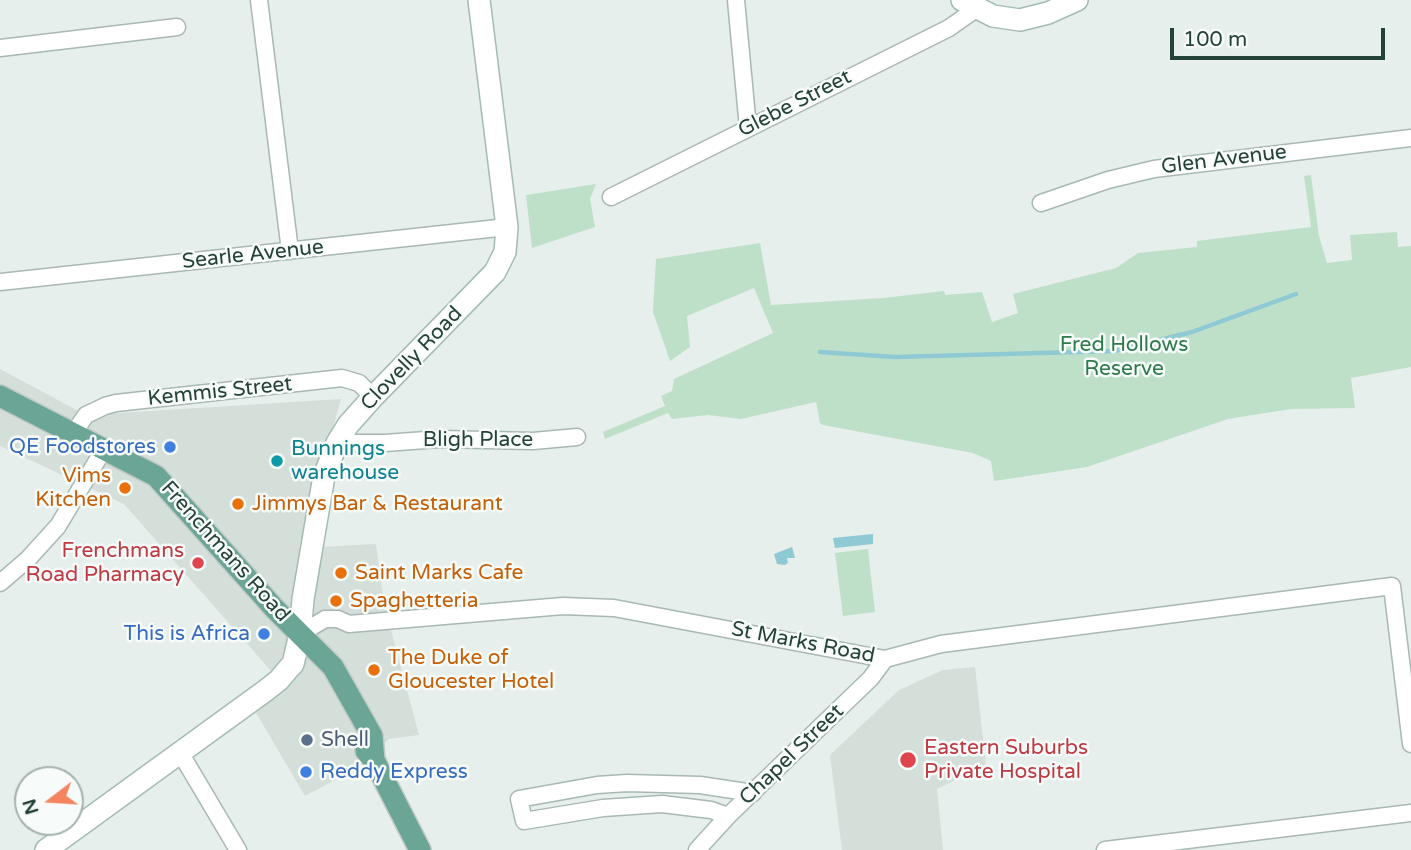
<!DOCTYPE html>
<style>
body{margin:0}
#map{position:relative;width:1411px;height:850px;overflow:hidden;background:#e6efeb;font-family:"Varela Round",sans-serif}
canvas{display:block}
.north{position:absolute;left:14px;top:766px;width:70px;height:70px;box-sizing:border-box;background:#f7fbf9;border:2px solid #a3b1ad;border-radius:50%;rotate:253deg;font-size:19px;font-weight:700;line-height:28px;text-align:center;color:#24423a}
.north::after{content:'';display:block;margin:auto;width:24px;height:32px;background:#f4845f;clip-path:polygon(50% 0,100% 100%,50% 72%,0 100%)}
.scale{position:absolute;left:1170px;top:28px;width:215px;height:32px;box-sizing:border-box;border:4px solid #24423a;border-top:0;padding-left:9px;font-size:21px;line-height:24px;white-space:nowrap;color:#24423a;-webkit-text-stroke:5px #f7fbf9;paint-order:stroke}
</style>
<div id="map">
<canvas width="1411" height="850"></canvas>
<div class="north">N</div>
<div class="scale">100 m</div>
</div>
<script>
const ctx = document.querySelector('canvas').getContext('2d');
ctx.lineJoin = 'round';
function fillPath(path, color) {
  ctx.fillStyle = color;
  ctx.fill(path, 'evenodd');
}
function poly(rows) {
  const path = new Path2D();
  for (const r of rows) {
    path.moveTo(r[0], r[1]);
    for (let i = 2; i < r.length; i += 2) path.lineTo(r[i], r[i + 1]);
  }
  return path;
}
function stroke(path, color, width, dash) {
  ctx.strokeStyle = color;
  ctx.lineWidth = width;
  ctx.lineCap = dash ? 'butt' : 'round';
  ctx.setLineDash(dash || []);
  ctx.stroke(path);
}
function write(font, color, halo, rows, align = 'center') {
  ctx.font = font + ' "Varela Round",sans-serif';
  ctx.lineWidth = 5;
  ctx.setLineDash([]);
  ctx.textBaseline = 'middle';
  ctx.strokeStyle = halo;
  ctx.fillStyle = color;
  for (const [text, x, y, turn = 0] of rows) {
    ctx.save();
    ctx.translate(x, y);
    ctx.rotate((+turn || 0) * Math.PI / 180);
    ctx.textAlign = isNaN(turn) ? turn : align;
    if (halo) ctx.strokeText(text, 0, 0);
    ctx.fillText(text, 0, 0);
    ctx.restore();
  }
}
fillPath(poly([
 [0,369,86,415,341,399,299,548,376,544,384,604,419,735,389,739,356,769,305,796,255,711,271,671,124,504,0,446],
 [975,667,986,765,937,789,943,850,842,850,830,755,899,690,943,670]
]), '#d4dfda');
fillPath(poly([
 [1311,175,1319,236,1327,263,1352,260,1350,235,1397,232,1398,247,1411,246,1411,367,1351,378,1355,408,1291,409,1228,419,1087,467,994,481,991,461,973,453,823,425,820,423,816,402,741,419,708,415,672,419,668,413,605,439,603,432,665,406,661,396,672,391,674,379,773,333,754,288,687,316,690,347,670,361,653,312,656,259,760,243,771,305,883,298,944,291,945,295,982,292,992,322,1018,313,1013,294,1116,268,1138,253,1197,247,1197,241,1311,227,1304,176],
 [596,184,590,199,595,227,532,248,526,195],
 [868,549,875,612,843,616,835,553]
]), '#bfe0c8');
fillPath(poly([
 [873,534,873,544,835,548,833,538],
 [792,547,795,558,787,558,788,563,785,565,777,564,774,554]
]), '#8ec9d4');
stroke(poly([
 [820,352,895,357,1114,351,1192,332,1296,294]
]), '#8ec9d4', 4.5);
const street = poly([
 [259,0,290,251],
 [736,0,748,128],
 [0,48,177,27],
 [611,197,949,28,976,9],
 [1041,203,1108,180,1154,169,1411,138],
 [0,282,507,227],
 [73,434,86,415,105,406,116,403,342,378,359,383,373,397],
 [337,443,385,443,439,439,533,441,577,437],
 [0,583,28,559,58,526,104,449],
 [300,634,325,619,338,619,349,624,563,606,614,608,885,659,941,644,1392,586,1411,744],
 [181,754,238,850],
 [728,816,711,810,662,804,603,808,524,821,519,799,597,785,627,783,700,785,753,793],
 [697,850,728,816,871,678,885,659],
 [1105,850,1411,813]
]);
const secondary = poly([
 [962,0,993,16,1020,20,1048,13,1077,0],
 [46,850,265,691,279,680,289,668,293,664,300,634,303,599,324,476,337,443,348,425,373,397,495,272,505,252,507,227,479,0]
]);
const primary = poly([
 [0,396,156,476,274,608,333,667,372,736,374,760],
 [366,751,374,760,420,850]
]);
stroke(street, '#a8b8b2', 19);
stroke(secondary, '#a4bbb3', 24);
stroke(primary, '#c2cac8', 24);
stroke(street, '#fff', 16);
stroke(secondary, '#fff', 21);
stroke(primary, '#6aa596', 21);
for (const [x, y, r, color] of [
 [170,447,7,"#3f7fe0"],
 [277,461,7,"#0f9aa8"],
 [125,488,7,"#e8710a"],
 [238,504,7,"#e8710a"],
 [198,563,7,"#e0444e"],
 [341,573,7,"#e8710a"],
 [336,601,7,"#e8710a"],
 [264,634,7,"#3f7fe0"],
 [374,670,7,"#e8710a"],
 [307,740,7,"#5c6f8a"],
 [908,760,9,"#e0444e"],
 [306,772,7,"#3f7fe0"]
]) {
  const dot = new Path2D();
  dot.arc(x, y, r, 0, 2 * Math.PI);
  ctx.fillStyle = color;
  ctx.fill(dot);
  stroke(dot, '#f7fbf9', 2.5);
}
write('21px', '#24423a', '#f7fbf9', [
 ["Glebe Street",795,104,-27],
 ["Glen Avenue",1224,160,-7],
 ["Searle Avenue",253,255,-6],
 ["Clovelly Road",412,359,-46],
 ["Kemmis Street",220,392,-6],
 ["Bligh Place",478,440],
 ["Frenchmans Road",225,552,48],
 ["St Marks Road",803,643,11],
 ["Chapel Street",792,755,-44]
]);
write('21px', '#2d7a4b', '#f7fbf9', [
 ["Fred Hollows",1124,345],
 ["Reserve",1124,369]
]);
write('21px', '#366cbe', '#f7fbf9', [
 ["QE Foodstores",156,447],
 ["This is Africa",250,634],
 ["Reddy Express",320,772,"left"]
], 'right');
write('21px', '#0d838f', '#f7fbf9', [
 ["Bunnings",291,449],
 ["warehouse",291,473]
], 'left');
write('21px', '#c56008', '#f7fbf9', [
 ["Vims",111,476,"right"],
 ["Kitchen",111,500,"right"],
 ["Jimmys Bar & Restaurant",252,504],
 ["Saint Marks Cafe",355,573],
 ["Spaghetteria",350,601],
 ["The Duke of",388,658],
 ["Gloucester Hotel",388,682]
], 'left');
write('21px', '#be3a42', '#f7fbf9', [
 ["Frenchmans",184,551],
 ["Road Pharmacy",184,575],
 ["Eastern Suburbs",924,748,"left"],
 ["Private Hospital",924,772,"left"]
], 'right');
write('21px', '#4e5e75', '#f7fbf9', [
 ["Shell",321,740]
], 'left');
</script>
